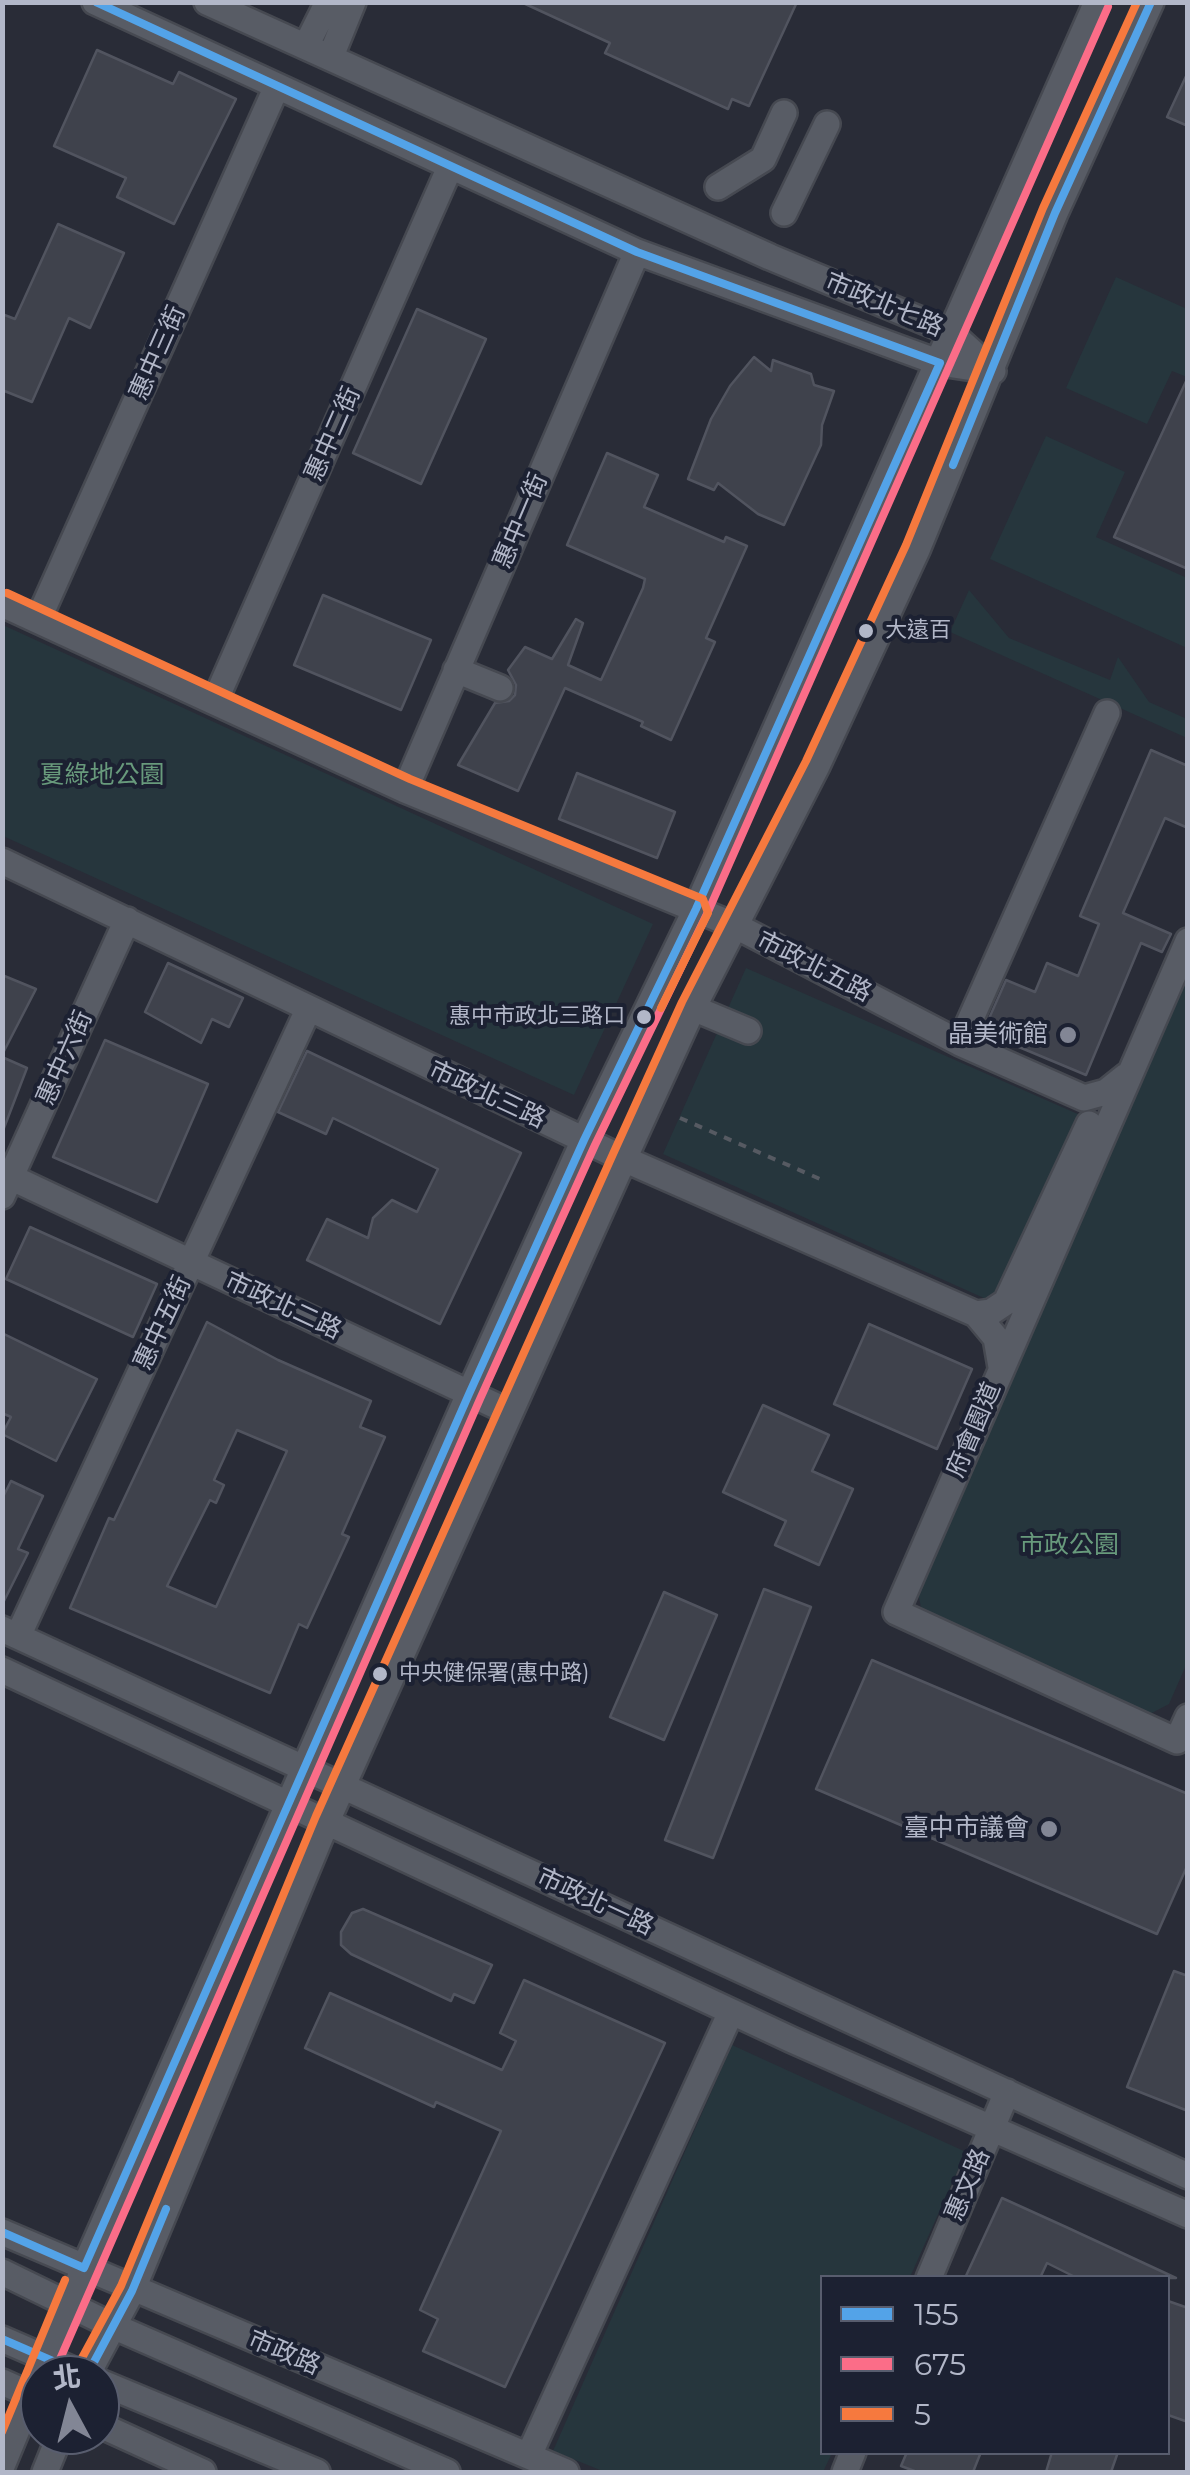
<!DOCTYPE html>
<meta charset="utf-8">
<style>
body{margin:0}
#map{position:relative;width:1190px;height:2475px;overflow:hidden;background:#292c37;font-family:Montserrat,"Noto Sans TC",sans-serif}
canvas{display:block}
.frame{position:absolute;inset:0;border:5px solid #b2b7c8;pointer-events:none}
.legend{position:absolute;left:820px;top:2275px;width:350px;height:180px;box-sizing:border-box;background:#1c2132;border:2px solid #585d6e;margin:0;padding:12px 18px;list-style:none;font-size:30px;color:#b2b7c8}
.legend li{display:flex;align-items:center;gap:20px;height:50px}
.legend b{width:50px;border:2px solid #585d6e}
.north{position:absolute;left:20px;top:2355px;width:100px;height:100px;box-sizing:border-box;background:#1c2132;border:2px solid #585d6e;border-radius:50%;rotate:353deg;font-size:28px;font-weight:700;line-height:40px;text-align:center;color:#b2b7c8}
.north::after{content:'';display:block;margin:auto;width:35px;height:45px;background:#828695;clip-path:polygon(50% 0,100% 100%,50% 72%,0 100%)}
</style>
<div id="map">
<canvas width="1190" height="2475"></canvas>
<div class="frame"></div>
<ul class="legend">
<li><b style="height:12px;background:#53a3e8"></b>155</li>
<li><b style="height:12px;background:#fb6d88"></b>675</li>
<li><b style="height:12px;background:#f6793e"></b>5</li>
</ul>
<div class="north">北</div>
</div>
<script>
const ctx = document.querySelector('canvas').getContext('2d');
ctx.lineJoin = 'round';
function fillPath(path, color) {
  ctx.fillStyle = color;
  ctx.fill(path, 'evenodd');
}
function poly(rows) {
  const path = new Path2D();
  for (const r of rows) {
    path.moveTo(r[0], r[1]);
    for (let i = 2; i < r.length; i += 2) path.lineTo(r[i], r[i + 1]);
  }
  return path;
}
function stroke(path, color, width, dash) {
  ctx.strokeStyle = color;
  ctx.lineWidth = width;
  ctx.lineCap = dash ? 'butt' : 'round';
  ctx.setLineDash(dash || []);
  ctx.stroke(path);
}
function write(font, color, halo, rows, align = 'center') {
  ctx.font = font + ' Montserrat,"Noto Sans TC",sans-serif';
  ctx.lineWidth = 8;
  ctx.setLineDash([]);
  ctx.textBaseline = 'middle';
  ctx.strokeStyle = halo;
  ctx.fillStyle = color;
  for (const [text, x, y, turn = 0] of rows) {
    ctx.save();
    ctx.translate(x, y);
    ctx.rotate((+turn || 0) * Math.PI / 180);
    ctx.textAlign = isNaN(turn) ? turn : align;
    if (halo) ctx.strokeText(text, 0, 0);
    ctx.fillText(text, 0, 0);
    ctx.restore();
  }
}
fillPath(poly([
 [1116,277,1187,309,1187,377,1172,371,1147,424,1066,388],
 [1046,436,1125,472,1096,537,1187,578,1187,648,990,559],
 [969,590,1009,638,1110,680,1118,657,1149,702,1187,719,1187,738,950,632],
 [3,625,653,924,574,1095,3,836],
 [746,968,1080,1115,995,1303,663,1154],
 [1187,976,1187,1663,1169,1704,1148,1715,922,1613,918,1592],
 [732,2045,966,2152,910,2277,822,2278,822,2452,832,2453,823,2472,605,2472,553,2451]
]), '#26363d');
const building = poly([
 [521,2,797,2,749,106,732,99,728,109,605,53,610,43,521,2],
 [97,50,173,84,179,72,236,99,174,224,117,197,126,178,54,146,97,50],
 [1188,72,1188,126,1167,117,1188,72],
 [58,224,124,253,90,328,69,318,32,402,2,390,2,314,15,319,58,224],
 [417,309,486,339,421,484,353,453,417,309],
 [754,357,771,371,773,360,811,374,814,385,834,391,822,425,821,445,784,525,758,514,718,483,714,490,688,479,711,419,730,386,754,357],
 [1188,377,1188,569,1114,537,1188,377],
 [607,453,658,475,644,507,724,542,726,537,747,546,706,638,715,642,671,740,641,726,643,722,565,688,518,791,458,765,495,703,509,701,515,695,516,685,508,670,525,647,552,659,576,619,583,623,568,665,601,680,643,588,645,579,567,545,607,453],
 [323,595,431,640,401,710,294,665,323,595],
 [1151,750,1188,766,1188,828,1165,818,1123,913,1171,934,1162,952,1141,943,1086,1075,983,1032,1006,980,1035,992,1047,963,1078,976,1099,924,1080,916,1151,750],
 [577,773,675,812,657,858,559,819,577,773],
 [168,963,243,998,229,1027,212,1019,201,1043,145,1012,168,963],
 [2,975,36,989,2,1055,2,975],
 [105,1040,208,1084,157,1202,53,1157,105,1040],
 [307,1051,521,1153,440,1324,307,1260,327,1219,368,1238,373,1218,392,1200,417,1212,438,1169,333,1118,326,1134,278,1112,307,1051],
 [2,1057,27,1068,4,1128,2,1128,2,1057],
 [30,1227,157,1284,133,1337,6,1279,30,1227],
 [207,1322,278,1360,371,1401,360,1427,385,1437,342,1534,349,1537,307,1628,299,1624,270,1693,70,1608,109,1518,114,1520,207,1322],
 [237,1430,287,1451,216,1607,167,1586,210,1500,216,1503,224,1485,214,1480,237,1430],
 [869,1324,972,1369,937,1449,834,1404,869,1324],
 [2,1333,97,1379,56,1461,2,1434,11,1417,2,1413,2,1333],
 [763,1405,829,1435,812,1471,853,1489,819,1565,775,1545,786,1521,723,1492,763,1405],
 [11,1481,43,1496,18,1549,28,1553,2,1605,2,1499,11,1481],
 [764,1589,811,1607,713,1858,665,1840,764,1589],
 [664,1592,717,1615,664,1740,610,1717,664,1592],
 [872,1660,1188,1794,1188,1864,1157,1934,816,1789,872,1660],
 [363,1909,492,1965,474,2003,454,1994,451,2001,351,1954,341,1945,341,1932,352,1913,363,1909],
 [1174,1971,1188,1976,1188,2111,1127,2087,1174,1971],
 [524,1980,665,2043,505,2387,423,2351,438,2319,420,2310,501,2131,436,2102,434,2107,305,2048,330,1993,502,2070,516,2041,500,2033,524,1980],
 [1002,2198,1066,2227,1176,2278,1077,2278,1047,2263,1040,2278,965,2278,1002,2198],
 [1168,2301,1188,2308,1188,2422,1168,2415,1168,2301],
 [907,2452,981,2452,973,2472,917,2472,901,2466,907,2452],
 [1052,2452,1118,2452,1111,2472,1046,2472,1052,2452]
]);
fillPath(building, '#3f424c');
stroke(building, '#51545f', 2.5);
const minor = poly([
 [95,2,637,252,940,363,993,371],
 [207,2,770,257,950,332,993,371],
 [306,46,328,2],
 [331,56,353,2],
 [718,187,763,159,784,113],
 [784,213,827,124],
 [2,604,405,790,736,926,960,1043,1084,1098,1106,1092,1126,1076],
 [38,620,277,86],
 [456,670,500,688],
 [215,701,450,167],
 [405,790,637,252],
 [2,861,624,1159,976,1314,996,1338,1001,1367],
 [1188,941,896,1612,1177,1741,1188,1717],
 [693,1008,748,1031],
 [960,1043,1107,713],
 [2,1173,509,1412],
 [2,1196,127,920],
 [976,1314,991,1312,1006,1302,1089,1124],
 [2,1629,1188,2176],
 [18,1636,308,1010],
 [2,1670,792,2040,1188,2215],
 [2,2232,566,2472],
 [2,2272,113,2326,447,2472],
 [929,2278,1007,2092],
 [2,2339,85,2375],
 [87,2375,132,2291,327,1821,624,1159,693,1008,817,766,917,550,1055,213,1151,2],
 [2,2382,40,2399],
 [100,2382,317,2472],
 [100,2425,203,2472],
 [529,2455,731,2012],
 [2,2466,84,2268,469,1394,584,1140,696,909,1097,2],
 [45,2472,60,2435],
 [845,2472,853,2452]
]);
stroke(minor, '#464951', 30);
stroke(poly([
 [680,1118,820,1179]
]), '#565a62', 4, [8, 8]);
stroke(minor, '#585c65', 25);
stroke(poly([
 [953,465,1055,213,1151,2],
 [2,2232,84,2268,469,1394,584,1140,696,909,940,363,637,252,96,2],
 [2,2339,85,2375],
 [87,2375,132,2291,166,2209]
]), '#53a3e8', 8);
stroke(poly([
 [53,2375,480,1399,595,1145,707,914,1108,7]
]), '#fb6d88', 8);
stroke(poly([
 [7,593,410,779,703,899,708,913,661,1008],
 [76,2369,121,2286,316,1816,613,1154,682,1002,806,761,906,545,1043,208,1137,2],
 [2,2432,65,2280]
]), '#f6793e', 8);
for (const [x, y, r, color] of [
 [866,631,9,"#b2b7c8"],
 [644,1017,9,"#b2b7c8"],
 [1068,1035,10,"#828695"],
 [380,1674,9,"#b2b7c8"],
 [1049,1829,10,"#828695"]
]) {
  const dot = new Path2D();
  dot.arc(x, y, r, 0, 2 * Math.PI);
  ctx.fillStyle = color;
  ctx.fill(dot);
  stroke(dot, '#1c2132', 4);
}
write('22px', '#b2b7c8', '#1c2132', [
 ["大遠百",885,631],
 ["惠中市政北三路口",625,1017,"right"],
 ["中央健保署(惠中路)",399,1674]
], 'left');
write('25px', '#b2b7c8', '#1c2132', [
 ["市政北七路",884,305,23],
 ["惠中三街",158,353,-66],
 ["惠中二街",333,434,-66],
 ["惠中一街",521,521,-67],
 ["市政北五路",814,967,27],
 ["惠中六街",65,1058,-66],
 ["市政北三路",487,1095,25],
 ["市政北二路",283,1306,25],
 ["惠中五街",163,1323,-65],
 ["府會園道",974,1430,-67],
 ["市政北一路",595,1902,25],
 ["惠文路",968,2185,-67],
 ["市政路",284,2353,23]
]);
write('25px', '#689a7c', '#1c2132', [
 ["夏綠地公園",102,776],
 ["市政公園",1069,1546]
]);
write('25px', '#b2b7c8', '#1c2132', [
 ["晶美術館",1048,1035],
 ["臺中市議會",1029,1829]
], 'right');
</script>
